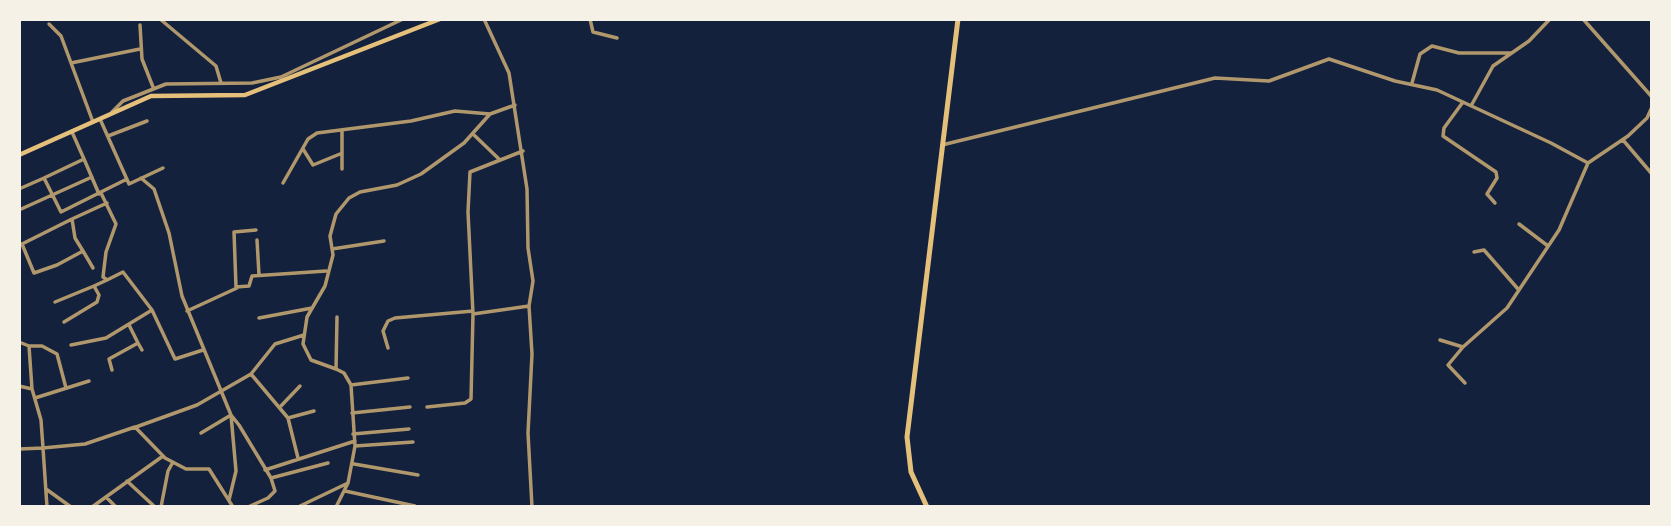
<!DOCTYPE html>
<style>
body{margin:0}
#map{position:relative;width:1671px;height:526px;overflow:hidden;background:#14213d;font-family:"Noto Sans",sans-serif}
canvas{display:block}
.frame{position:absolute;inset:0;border:21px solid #f6f1e7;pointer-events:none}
</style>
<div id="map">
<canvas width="1671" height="526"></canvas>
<div class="frame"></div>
</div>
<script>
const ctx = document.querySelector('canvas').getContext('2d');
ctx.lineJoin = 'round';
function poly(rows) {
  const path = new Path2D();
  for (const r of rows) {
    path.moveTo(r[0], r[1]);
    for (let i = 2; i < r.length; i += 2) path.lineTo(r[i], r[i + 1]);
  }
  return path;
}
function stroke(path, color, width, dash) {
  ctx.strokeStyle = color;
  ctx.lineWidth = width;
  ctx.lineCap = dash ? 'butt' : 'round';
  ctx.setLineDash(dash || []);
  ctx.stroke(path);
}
stroke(poly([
 [160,19,216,66,221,83],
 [484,19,509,73,527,189,528,248,533,281,529,306,532,354,528,433,532,507],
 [590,19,593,32,617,38],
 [1583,19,1652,97],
 [49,24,61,36,93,122],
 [140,25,142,59,153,87],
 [71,63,140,49],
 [1412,83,1420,54,1432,46,1459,53,1511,53],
 [1463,102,1444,128,1443,136,1496,172,1497,178,1487,194,1495,203],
 [1471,106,1493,66,1529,41,1550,19],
 [112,112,123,101,166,84,252,83,281,77,403,19],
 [100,119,129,184,163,168],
 [342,130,342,169],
 [72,132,84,159,44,178,61,212,127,179],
 [473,134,500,160],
 [108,136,147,121],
 [1623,140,1652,174],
 [942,145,1215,78,1269,81,1329,59,1395,81,1437,90,1551,143,1588,163,1628,136,1647,118,1652,107],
 [303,149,313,165,340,154],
 [523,151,470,172,468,212,473,314,529,306],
 [84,159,99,194],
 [141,178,154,189,169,233,182,296,231,415,236,471,229,500],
 [283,183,308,139,317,133,411,121,455,111,490,114],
 [19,189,44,178],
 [101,193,116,224,106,252,103,277,107,280,123,272,152,310,175,359,203,350],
 [19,210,92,177],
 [1519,224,1548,246],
 [256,230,234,232,236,287,249,286,252,276,326,271],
 [257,240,259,275],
 [22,244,72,219],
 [19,245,22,244,34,273,57,265,83,251,75,238,72,219,107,203],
 [332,249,384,241],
 [83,251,93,268],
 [1474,252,1484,250,1518,289],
 [55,302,94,286],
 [187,311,237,288],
 [259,318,312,308],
 [64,322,97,302,99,295,94,286,107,280],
 [304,335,275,344,251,374,288,418,314,411],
 [1440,340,1463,347,1507,308,1559,230,1588,163],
 [19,342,29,346,32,389,41,420,43,448,85,444,135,427,165,458,186,469,209,469,233,507],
 [138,343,142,350],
 [71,345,106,338,152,310],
 [29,346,42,346,57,354,66,388],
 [1463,347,1448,365,1465,383],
 [388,348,383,331,388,321,395,318,473,311],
 [336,369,311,360,303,344,307,317,325,286,333,255,330,236,336,214,349,198,360,192,397,185,421,174,464,143,490,114,515,105],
 [112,370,109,359,138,343,129,325],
 [351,385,408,378],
 [19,386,32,389],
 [35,398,89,381],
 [280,407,300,386],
 [427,407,465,403,471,399,473,314],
 [352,413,410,407],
 [288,418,298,458],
 [136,427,197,405,251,374],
 [201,433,231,415,239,425,271,478,275,491,268,498,248,507],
 [353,434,409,429],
 [355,446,413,442],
 [19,449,43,448,47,507],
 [354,464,418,475],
 [265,470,355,441],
 [271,478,328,463],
 [127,481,155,507],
 [46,489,71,507],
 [345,491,415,506],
 [106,497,116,507],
 [92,507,163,456],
 [161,507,168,471,173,462],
 [298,507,348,483],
 [336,507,348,483,355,446,351,385,344,373,336,369,337,317]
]), '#b1986c', 3.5);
stroke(poly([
 [19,155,151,96,245,95,440,19]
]), '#e5c07b', 4.5);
stroke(poly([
 [927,507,911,472,907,437,958,19]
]), '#e5c07b', 5);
</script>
